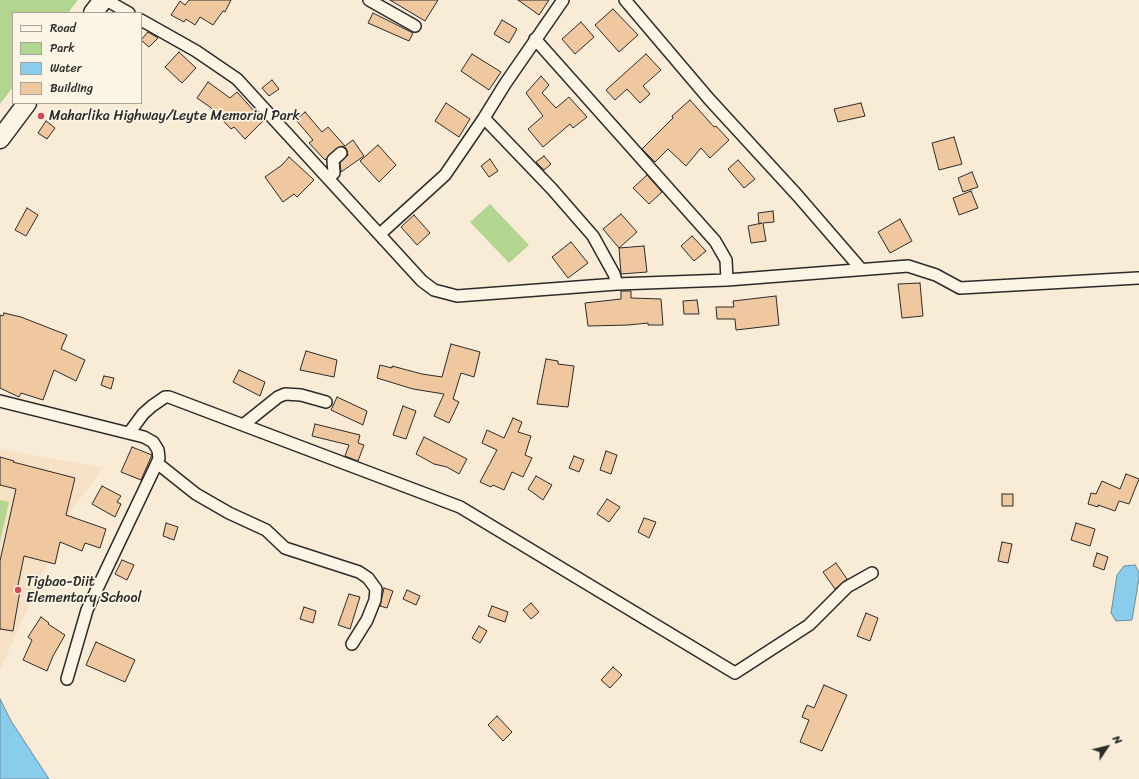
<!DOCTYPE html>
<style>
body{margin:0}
#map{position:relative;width:1139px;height:779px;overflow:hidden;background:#f9ecd7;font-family:Sriracha,sans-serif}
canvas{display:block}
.legend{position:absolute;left:12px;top:12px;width:130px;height:92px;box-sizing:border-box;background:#fcf5e5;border:1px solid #a8a49b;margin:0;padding:5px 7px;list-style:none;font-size:12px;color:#2b2b2b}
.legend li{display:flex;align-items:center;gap:8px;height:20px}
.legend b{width:20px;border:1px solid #a8a49b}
.north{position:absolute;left:1087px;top:727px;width:40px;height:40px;-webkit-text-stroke:3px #fcf5e5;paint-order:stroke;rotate:55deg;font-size:11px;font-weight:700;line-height:16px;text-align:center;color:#2b2b2b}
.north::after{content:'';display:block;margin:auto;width:14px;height:18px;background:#2b2b2b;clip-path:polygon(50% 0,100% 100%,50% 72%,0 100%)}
</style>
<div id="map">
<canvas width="1139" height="779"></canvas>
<ul class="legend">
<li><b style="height:5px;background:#fcf5e5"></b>Road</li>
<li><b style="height:11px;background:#b2d58f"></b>Park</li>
<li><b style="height:11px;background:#8acceb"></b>Water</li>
<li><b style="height:11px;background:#efc89f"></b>Building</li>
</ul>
<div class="north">N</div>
</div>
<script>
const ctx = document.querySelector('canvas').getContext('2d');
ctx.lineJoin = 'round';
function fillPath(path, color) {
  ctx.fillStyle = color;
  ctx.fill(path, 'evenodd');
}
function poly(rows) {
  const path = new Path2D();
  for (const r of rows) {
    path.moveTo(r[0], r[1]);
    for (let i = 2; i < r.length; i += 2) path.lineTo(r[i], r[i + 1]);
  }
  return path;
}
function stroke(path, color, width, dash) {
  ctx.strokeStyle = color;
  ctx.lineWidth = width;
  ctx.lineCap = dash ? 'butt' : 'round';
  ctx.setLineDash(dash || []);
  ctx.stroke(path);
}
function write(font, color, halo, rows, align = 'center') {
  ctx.font = font + ' Sriracha,sans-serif';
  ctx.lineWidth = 3.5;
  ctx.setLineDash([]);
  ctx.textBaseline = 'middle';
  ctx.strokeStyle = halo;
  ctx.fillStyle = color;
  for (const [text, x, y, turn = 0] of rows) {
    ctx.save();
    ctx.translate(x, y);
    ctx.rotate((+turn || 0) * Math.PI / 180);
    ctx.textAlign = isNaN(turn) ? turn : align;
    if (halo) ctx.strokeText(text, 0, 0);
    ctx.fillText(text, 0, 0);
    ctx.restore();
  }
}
fillPath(poly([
 [0,449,103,468,72,510,0,670]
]), '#f6e1c6');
fillPath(poly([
 [0,0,78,0,68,13,13,13,13,87,0,104],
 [490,204,529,245,509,263,470,222],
 [0,500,9,502,0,542]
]), '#b2d58f');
const water = poly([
 [1135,565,1139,572,1139,578,1132,620,1116,621,1111,613,1117,575,1124,566,1135,565],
 [0,699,11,721,49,779,0,779,0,699]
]);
fillPath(water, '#8acceb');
stroke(water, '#648c9e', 1);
const building = poly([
 [189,0,231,0,225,12,223,11,213,25,200,17,195,25,186,19,184,22,171,15,180,1,185,5,189,0],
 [390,0,438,0,425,21,390,0],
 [518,0,549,0,539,15,518,0],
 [613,9,638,35,619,52,595,25,613,9],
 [373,13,413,33,409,41,368,23,373,13],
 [502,20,517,29,509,43,494,34,502,20],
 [581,22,594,37,575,54,562,39,581,22],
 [148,32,158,38,149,47,141,40,148,32],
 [179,52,196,68,182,83,165,67,179,52],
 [472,54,501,72,489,90,461,71,472,54],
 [646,54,661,70,643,86,650,94,640,103,627,89,615,100,606,90,646,54],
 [541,76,549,85,542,93,556,108,569,97,587,117,573,128,570,124,543,147,528,129,543,116,526,93,541,76],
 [272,80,279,89,269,96,262,88,272,80],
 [208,82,230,98,237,92,263,121,245,139,234,127,231,129,210,107,197,98,208,82],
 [690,100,714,127,716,126,729,140,710,158,701,148,686,166,668,149,655,162,642,149,673,118,672,116,690,100],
 [446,103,470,119,459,137,435,121,446,103],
 [861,103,865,116,838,122,834,109,861,103],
 [305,112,322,132,328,127,345,146,353,140,364,156,341,172,340,163,348,155,346,148,343,146,337,148,325,160,309,143,313,140,296,120,305,112],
 [46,121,55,128,47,139,38,133,46,121],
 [954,137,962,164,939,170,932,143,954,137],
 [378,145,396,165,379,182,360,161,378,145],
 [544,156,551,164,544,170,536,162,544,156],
 [289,157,314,180,297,197,294,194,283,202,265,177,282,165,289,157],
 [490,159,498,171,489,177,481,166,490,159],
 [738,160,755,179,744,188,728,169,738,160],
 [972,172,978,187,963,192,958,178,972,172],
 [647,175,662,192,649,204,633,188,647,175],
 [971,191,978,208,959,215,953,198,971,191],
 [27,208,38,215,26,236,15,230,27,208],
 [773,211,774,222,763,223,766,241,751,243,748,226,762,223,759,224,758,213,773,211],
 [621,214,637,232,619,248,603,229,621,214],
 [414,215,430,233,417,245,401,227,414,215],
 [900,219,912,241,890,253,878,232,900,219],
 [692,236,706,251,694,261,681,246,692,236],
 [571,242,588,263,568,278,552,257,571,242],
 [644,246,647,272,621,274,619,248,644,246],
 [920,283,923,316,902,318,898,284,920,283],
 [621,291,631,291,631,298,661,299,663,325,648,325,648,323,628,325,588,326,585,303,621,299,621,291],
 [776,296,779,325,736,330,735,319,717,319,716,307,734,307,733,301,776,296],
 [697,300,699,314,684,314,683,301,697,300],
 [4,313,21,317,67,335,61,349,85,360,76,381,54,370,43,400,21,393,19,397,0,388,0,315,3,316,4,313],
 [451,344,480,352,474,377,461,373,453,399,459,402,449,423,434,416,444,394,413,389,377,378,380,365,392,368,392,366,422,374,442,377,451,344],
 [306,351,337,360,334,377,300,370,306,351],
 [546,359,558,361,558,364,574,366,568,407,537,404,546,359],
 [239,370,265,382,260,396,233,382,239,370],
 [104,376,114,378,111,389,101,385,104,376],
 [337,397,367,411,363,425,331,410,337,397],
 [403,406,416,411,406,439,393,435,403,406],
 [513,418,522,422,518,432,531,436,525,455,532,458,523,477,512,472,504,490,493,485,491,487,480,482,497,450,482,443,487,430,504,438,513,418],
 [315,424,360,435,358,443,364,445,358,461,345,456,349,445,312,436,315,424],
 [424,437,467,459,459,474,447,467,434,464,416,454,424,437],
 [132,447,152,455,141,480,121,472,132,447],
 [606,451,617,455,611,474,600,470,606,451],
 [574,456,584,460,579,472,569,468,574,456],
 [0,457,14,461,13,462,75,478,66,515,106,529,100,548,85,543,82,551,60,542,55,564,24,556,17,590,20,591,13,631,0,629,0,561,16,489,0,485,0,457],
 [1126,474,1139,479,1129,504,1119,501,1115,511,1098,505,1098,507,1088,504,1091,493,1096,494,1102,481,1120,489,1126,474],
 [536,476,552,485,543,500,528,489,536,476],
 [102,486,121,496,117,502,121,504,115,517,92,504,102,486],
 [1002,494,1013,494,1013,506,1002,506,1002,494],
 [607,499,620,507,609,522,597,514,607,499],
 [644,518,656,522,649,538,638,532,644,518],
 [166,523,178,527,174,540,163,536,166,523],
 [1076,523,1095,529,1090,546,1071,540,1076,523],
 [1002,542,1012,544,1008,563,998,561,1002,542],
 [1097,553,1108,557,1104,570,1093,566,1097,553],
 [122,560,134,565,127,580,115,574,122,560],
 [836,563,847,579,835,589,823,572,836,563],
 [384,588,393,591,387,608,380,606,384,588],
 [407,590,420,596,416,605,403,599,407,590],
 [349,594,360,597,350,629,338,625,349,594],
 [531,603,539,612,531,619,523,610,531,603],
 [492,606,508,612,505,622,488,616,492,606],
 [304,607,316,611,313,623,300,619,304,607],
 [866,613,878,618,870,641,857,636,866,613],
 [41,617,49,623,48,624,65,635,53,656,47,671,23,660,32,640,28,637,41,617],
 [479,626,487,631,480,643,472,638,479,626],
 [96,642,135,660,125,682,86,665,96,642],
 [613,667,622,675,610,688,601,680,613,667],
 [824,685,847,695,822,751,800,742,809,720,802,717,807,705,814,708,824,685],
 [497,716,512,732,503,741,488,725,497,716]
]);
fillPath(building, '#efc89f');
stroke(building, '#2b2b2b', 1);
const minor = poly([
 [106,0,129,13],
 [369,0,415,26],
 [625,0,709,99,798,196,861,269],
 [141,20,196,51,237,79,422,281,434,290,457,296,617,284],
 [535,39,715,241,726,260,727,280],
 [484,118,552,189,593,236,614,274,617,284,727,280,908,266,936,275,960,288,1138,278],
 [328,178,334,173,333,160,341,153],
 [380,234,445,175,484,118,505,84,563,0],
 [0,401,144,437,153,442,158,450,159,458,157,463,87,610,67,679],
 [243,425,278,397,285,394,301,395,326,402],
 [129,433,143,414,152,406,165,397,169,397,460,507,735,673,809,625,847,587,872,573],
 [157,463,196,494,229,513,266,530,285,548,359,572,368,578,376,589,375,600,367,620,352,644]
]);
const trunk = poly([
 [93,13,103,0],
 [0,139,27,103]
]);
stroke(minor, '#2b2b2b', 14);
stroke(trunk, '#2b2b2b', 21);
stroke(minor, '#fcf5e5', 11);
stroke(trunk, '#fcf5e5', 18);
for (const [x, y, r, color] of [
 [41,116,4,"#d1495b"],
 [18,590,4,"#d1495b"]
]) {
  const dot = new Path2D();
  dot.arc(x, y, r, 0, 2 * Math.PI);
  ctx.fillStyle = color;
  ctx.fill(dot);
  stroke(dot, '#fcf5e5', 1.5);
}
write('14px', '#2b2b2b', '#fcf5e5', [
 ["Maharlika Highway/Leyte Memorial Park",49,116],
 ["Tigbao-Diit",26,582],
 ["Elementary School",26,598]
], 'left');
</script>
